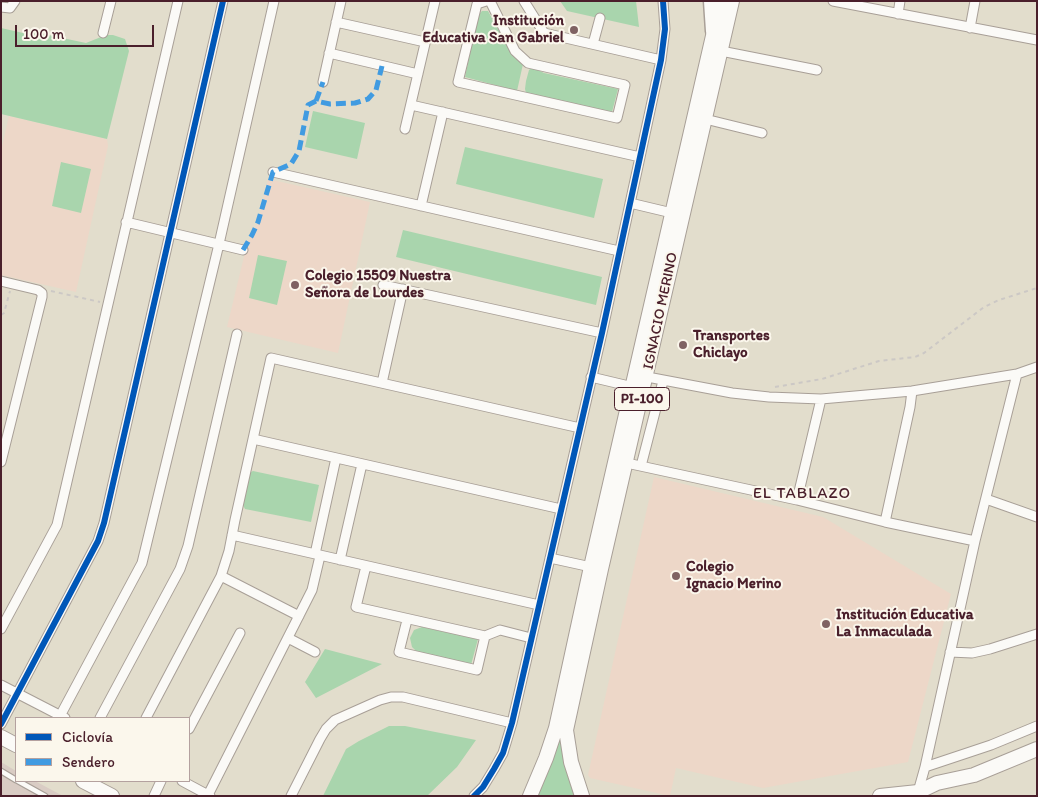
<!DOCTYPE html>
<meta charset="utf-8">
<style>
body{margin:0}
#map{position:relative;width:1038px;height:797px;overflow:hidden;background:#e2ddcc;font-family:Itim,sans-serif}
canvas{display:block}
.frame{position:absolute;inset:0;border:2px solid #4a1f2b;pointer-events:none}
.legend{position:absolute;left:15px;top:717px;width:175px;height:65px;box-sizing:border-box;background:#fbf7ec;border:1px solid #b4a19f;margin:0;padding:6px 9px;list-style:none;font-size:15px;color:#4a1f2b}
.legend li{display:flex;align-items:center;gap:10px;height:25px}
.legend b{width:25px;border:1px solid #b4a19f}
.scale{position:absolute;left:15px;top:25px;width:139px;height:22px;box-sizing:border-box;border:2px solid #4a1f2b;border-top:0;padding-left:6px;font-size:15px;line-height:18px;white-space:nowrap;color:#4a1f2b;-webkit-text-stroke:4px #fbf7ec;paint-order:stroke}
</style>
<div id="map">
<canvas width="1038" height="797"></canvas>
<div class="frame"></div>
<ul class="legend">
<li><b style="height:6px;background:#0057b8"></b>Ciclovía</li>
<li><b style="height:6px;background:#409be1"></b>Sendero</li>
</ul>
<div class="scale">100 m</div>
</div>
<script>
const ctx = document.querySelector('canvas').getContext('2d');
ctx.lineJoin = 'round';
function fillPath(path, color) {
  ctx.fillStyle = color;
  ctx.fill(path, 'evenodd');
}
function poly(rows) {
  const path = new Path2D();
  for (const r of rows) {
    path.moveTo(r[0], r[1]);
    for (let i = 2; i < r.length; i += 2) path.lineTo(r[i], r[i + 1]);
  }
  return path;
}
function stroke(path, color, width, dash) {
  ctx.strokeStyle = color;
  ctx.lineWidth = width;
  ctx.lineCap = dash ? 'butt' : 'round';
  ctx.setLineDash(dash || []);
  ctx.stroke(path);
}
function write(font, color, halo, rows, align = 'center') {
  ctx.font = font + ' Itim,sans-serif';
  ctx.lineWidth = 4;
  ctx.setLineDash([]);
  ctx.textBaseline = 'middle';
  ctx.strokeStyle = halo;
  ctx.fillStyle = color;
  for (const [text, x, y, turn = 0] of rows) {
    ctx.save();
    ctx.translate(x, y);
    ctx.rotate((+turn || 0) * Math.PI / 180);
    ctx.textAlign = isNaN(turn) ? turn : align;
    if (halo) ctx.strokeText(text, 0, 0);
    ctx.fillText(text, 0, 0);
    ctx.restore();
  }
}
fillPath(poly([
 [9,116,107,139,108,146,76,292,1,275,1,151],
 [268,179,370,202,338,353,227,327,247,244,258,222],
 [654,477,823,517,951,594,908,762,763,788,676,768,670,796,590,778,588,775]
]), '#edd7c8');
fillPath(poly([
 [1,762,16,771,16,781,35,781,63,796,1,796]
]), '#d9ccc4');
fillPath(poly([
 [560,1,636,1,639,27,567,11],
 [482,11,488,11,513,56,523,64,517,91,465,77,478,15],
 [1,28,32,35,34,32,86,43,106,35,113,35,125,39,129,51,107,139,1,114],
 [532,67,544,73,618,89,612,112,526,93,525,89,526,81,529,70],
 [313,111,365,123,357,159,305,147],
 [465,147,603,179,594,218,456,184],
 [61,162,91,169,81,213,52,206],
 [403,230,602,277,596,305,396,257],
 [258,255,287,261,277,305,249,298],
 [253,471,319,485,311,522,245,509,242,503,249,473],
 [422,627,478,639,471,665,416,651,412,647,410,638,414,630],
 [325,649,382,664,316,698,305,682],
 [389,726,405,726,476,740,457,767,427,796,323,796,346,749,359,741],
 [562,732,575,795,534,796]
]), '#a9d5ad');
const lane = poly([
 [1,771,16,780],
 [18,781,45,796]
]);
const street = poly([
 [486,1,477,4,458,82,617,118,625,85,528,63,515,51,490,1],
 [524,1,544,33,661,60],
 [833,1,1037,40],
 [1,7,10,8,15,1],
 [898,14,900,1],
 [336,22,425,42],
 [970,28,975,1],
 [103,33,111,1],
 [593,44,600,18],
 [721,51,817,70],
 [329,53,418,74],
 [323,82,341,1],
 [411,105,640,157],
 [705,119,762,133],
 [405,129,435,1],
 [273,172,619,251],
 [630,203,672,213],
 [421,206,443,112],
 [126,222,243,250],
 [1,281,38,290,42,293,42,297,1,462],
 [383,285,602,333],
 [642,376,732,393,769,397,821,399,912,391,1017,374,1037,367],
 [591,377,633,387],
 [382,383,403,289],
 [253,439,561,509],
 [622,462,797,500,885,522,975,541],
 [641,466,663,381],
 [986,499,1037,517],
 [797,500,821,399],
 [885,522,910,407,912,391],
 [232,535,539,605],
 [315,554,336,458],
 [550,558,591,567],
 [340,560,362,464],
 [366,566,356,607,485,636,500,630,531,638],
 [221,576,299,616],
 [407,620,399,652,477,670,485,636],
 [1,629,57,525,178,1],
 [288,638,315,652],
 [950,652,972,653,990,649,1037,634],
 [1,685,65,718],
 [60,716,142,563,219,244,274,1],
 [100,718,180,569,188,546,237,334],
 [146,718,221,576,229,551,235,520,271,358,580,428],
 [1,724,98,541,104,523,223,1],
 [189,729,240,633],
 [925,767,991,745,1037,726],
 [182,781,210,796],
 [918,792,925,767,975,541,1017,374],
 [208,795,312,590,320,556],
 [154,796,161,781],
 [291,796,320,739,326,729,335,720,380,700,391,697,403,697,512,723],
 [474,796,483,787,494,769,503,753,512,723,602,333,661,60,665,29,663,1]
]);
const secondary = poly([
 [710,1,712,31]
]);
const primary = poly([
 [1,737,16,745],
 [83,781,112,796],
 [530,796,546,758,556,728,591,567,721,1],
 [582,796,571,762,566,730,601,569,732,1],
 [880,796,918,792,937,783,974,775,1037,749]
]);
stroke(lane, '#a89f97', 7);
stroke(street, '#a89f97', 11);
stroke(secondary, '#a89f97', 15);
stroke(primary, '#a89f97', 16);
stroke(poly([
 [51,291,100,302],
 [1,315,4,313,10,291],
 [775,387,822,379,879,361,915,357,924,353,984,307,999,300,1037,288]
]), '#ccc8c5', 2, [4, 4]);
stroke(lane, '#fbfaf7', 4.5);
stroke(street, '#fbfaf7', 9);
stroke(secondary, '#fbfaf7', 12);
stroke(primary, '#fbfaf7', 14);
stroke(poly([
 [316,101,323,82],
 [243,250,252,235,258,222,273,172,291,164,299,151,308,105,316,101,330,104,355,103,368,99,376,90,382,66]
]), '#409be1', 5, [10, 5]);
stroke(poly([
 [1,724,98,541,104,523,223,1],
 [474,796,483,787,494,769,503,753,512,723,602,333,661,60,665,29,663,1]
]), '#0057b8', 6);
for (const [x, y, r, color] of [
 [574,30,5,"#7f6263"],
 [295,285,5,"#7f6263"],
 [683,345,5,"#7f6263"],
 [676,576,5,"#7f6263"],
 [826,624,5,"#7f6263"]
]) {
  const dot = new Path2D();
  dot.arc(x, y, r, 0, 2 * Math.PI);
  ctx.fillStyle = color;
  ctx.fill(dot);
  stroke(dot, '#fbf7ec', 2);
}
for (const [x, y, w] of [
 [642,399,55]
]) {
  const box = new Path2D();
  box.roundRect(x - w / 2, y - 11.5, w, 23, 4);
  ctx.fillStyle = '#fbf7ec';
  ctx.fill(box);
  stroke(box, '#4a1f2b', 1);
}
write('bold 14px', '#4a1f2b', null, [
 ["PI-100",642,399]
]);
write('bold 15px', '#4a1f2b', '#fbf7ec', [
 ["Institución",564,21,"right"],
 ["Educativa San Gabriel",564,38,"right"],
 ["Colegio 15509 Nuestra",305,276],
 ["Señora de Lourdes",305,293],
 ["Transportes",693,336],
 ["Chiclayo",693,353],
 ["Colegio",686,567],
 ["Ignacio Merino",686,584],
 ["Institución Educativa",836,615],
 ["La Inmaculada",836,632]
], 'left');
write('15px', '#4a1f2b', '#fbf7ec', [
 ["IGNACIO MERINO",661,311,-78]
]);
ctx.letterSpacing = '1px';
write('16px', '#4a1f2b', '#fbf7ec', [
 ["EL TABLAZO",802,494]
]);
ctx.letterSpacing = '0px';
</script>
